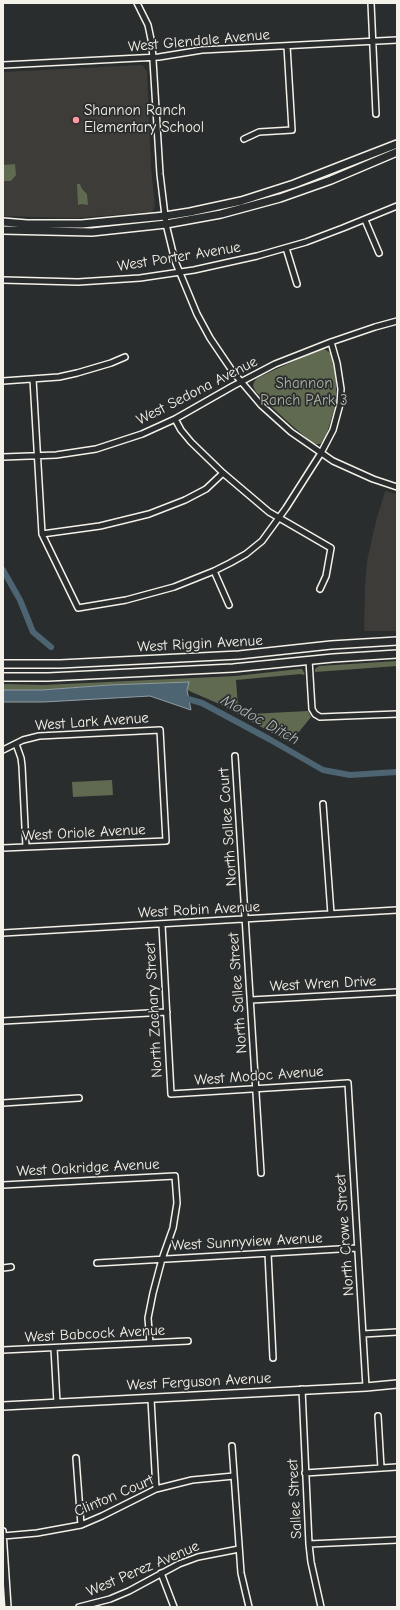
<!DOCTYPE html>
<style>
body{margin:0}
#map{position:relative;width:400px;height:1610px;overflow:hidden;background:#2a2d2e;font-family:"Comic Neue",sans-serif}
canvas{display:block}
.frame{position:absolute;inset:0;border:4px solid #f4f1e8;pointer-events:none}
</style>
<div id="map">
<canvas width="400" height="1610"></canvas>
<div class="frame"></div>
</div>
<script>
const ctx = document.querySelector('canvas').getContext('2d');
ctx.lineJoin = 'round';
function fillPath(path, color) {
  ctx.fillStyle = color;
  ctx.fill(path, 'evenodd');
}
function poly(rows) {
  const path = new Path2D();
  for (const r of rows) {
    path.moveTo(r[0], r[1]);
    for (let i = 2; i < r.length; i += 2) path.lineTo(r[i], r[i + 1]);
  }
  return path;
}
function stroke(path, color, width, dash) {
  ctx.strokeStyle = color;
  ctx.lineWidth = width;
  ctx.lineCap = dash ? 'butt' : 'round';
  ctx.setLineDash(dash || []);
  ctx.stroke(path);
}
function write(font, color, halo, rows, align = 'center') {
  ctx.font = font + ' "Comic Neue",sans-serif';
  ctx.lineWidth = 3.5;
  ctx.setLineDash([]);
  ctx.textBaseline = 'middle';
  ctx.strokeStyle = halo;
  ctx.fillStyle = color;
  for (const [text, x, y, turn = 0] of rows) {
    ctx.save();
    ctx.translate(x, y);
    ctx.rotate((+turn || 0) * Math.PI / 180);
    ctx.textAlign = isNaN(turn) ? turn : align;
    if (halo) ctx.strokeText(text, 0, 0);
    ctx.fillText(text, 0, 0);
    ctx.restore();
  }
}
fillPath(poly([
 [142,65,147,71,151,167,155,206,152,212,76,218,3,216,3,72],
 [385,491,397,494,397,631,364,631,365,587,367,561,376,521]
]), '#3d3c38');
fillPath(poly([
 [15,164,16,175,11,181,4,181,3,165],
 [77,184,80,184,82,189,87,194,88,205,82,204,78,205],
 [324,349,331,353,333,359,336,380,336,403,325,440,320,444,316,444,311,442,288,422,256,392,253,386,254,382,257,378,318,350],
 [397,661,397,666,315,672,315,669,319,666],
 [299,669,302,669,305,674,302,675,301,674,236,680,238,707,250,714,308,711,311,717,290,743,224,706,187,690,188,682,109,685,42,690,3,690,3,684,43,685,236,676],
 [112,780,113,795,73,797,72,782]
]), '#606a50');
const water = poly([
 [189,682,187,690,191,710,150,696,44,702,3,702,3,690,42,690,109,685,189,682]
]);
fillPath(water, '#4d6572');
stroke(water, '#909da1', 1);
stroke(poly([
 [3,570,20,600,33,632,51,647],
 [181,697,202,703,269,739,323,770,350,775,397,772]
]), '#4d6572', 6);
const street = poly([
 [137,3,148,25,152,44,160,174,166,224,175,261,197,314,210,338,233,372,261,405,291,432,333,461,373,479,397,487],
 [371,3,376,114],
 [3,65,159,57,202,50,397,40],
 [244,139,259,132,292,130,287,46],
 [365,220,379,253],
 [286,248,297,284],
 [3,280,78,282,140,278,194,270,257,256,306,242,343,228,397,206],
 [33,379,42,534,78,608,126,600,174,587,214,571,230,563,246,554,262,541,286,508,321,453,333,430,340,404,341,389,337,363,331,342],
 [3,381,59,377,77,373,111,363,125,357],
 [175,419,181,430,191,442,223,473,269,512,331,548,326,576,320,589],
 [3,457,56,455,96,449,142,434,175,419,233,386,275,364,331,342,375,327,397,321],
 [42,534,100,526,149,514,185,500,206,489,223,473],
 [214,571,229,605],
 [309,660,312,709,315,714,320,717,397,714],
 [16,744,21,758,22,766,26,847],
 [3,750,23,740,39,736,160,730,166,841,3,848],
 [235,756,261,1173],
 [323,804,331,914],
 [162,925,171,1094,348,1083,366,1387],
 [3,933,397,910],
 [251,1000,397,992],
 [3,1021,167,1012],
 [3,1103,79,1098],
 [3,1185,175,1176,177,1203,173,1228,162,1259,153,1293,148,1318,150,1343],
 [268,1253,273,1358],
 [97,1263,357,1248],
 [3,1268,11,1267],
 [363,1334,397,1332],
 [54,1348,57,1403],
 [3,1350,188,1341],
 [302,1389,309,1544,311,1562,321,1607],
 [151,1399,156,1489],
 [378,1416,381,1468],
 [232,1446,241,1573,249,1607],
 [76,1458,81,1525],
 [305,1473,397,1467],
 [3,1531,8,1607],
 [3,1536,37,1533,81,1525,102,1516,156,1489,192,1480,234,1476],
 [309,1544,397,1540],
 [161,1573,174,1607],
 [79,1607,110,1599,129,1591,179,1564,198,1557,239,1549]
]);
const secondary = poly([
 [3,222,27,224,82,224,165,216,190,212,241,201,294,184,397,144],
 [3,230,92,232,166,224,221,214,280,198,331,180,397,152],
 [3,664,60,664,239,655,331,645,397,641],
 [3,677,48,677,233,668,333,658,397,654],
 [3,1406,366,1387,397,1384]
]);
stroke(street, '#f4f1e8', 8);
stroke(secondary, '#f4f1e8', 10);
stroke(street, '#2a2d2e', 5);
stroke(secondary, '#2a2d2e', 7);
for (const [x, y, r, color] of [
 [76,120,4,"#ff9aa2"]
]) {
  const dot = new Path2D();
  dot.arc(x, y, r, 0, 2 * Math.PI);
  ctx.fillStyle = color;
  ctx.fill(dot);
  stroke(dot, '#2a2d2e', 1.5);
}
write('15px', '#f4f1e8', '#2a2d2e', [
 ["West Glendale Avenue",199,41,-5],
 ["West Porter Avenue",179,257,-9],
 ["West Sedona Avenue",197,391,-27],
 ["West Riggin Avenue",200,644,-3],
 ["West Lark Avenue",92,722,-4],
 ["North Sallee Court",228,827,-94],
 ["West Oriole Avenue",84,833,-3],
 ["West Robin Avenue",199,910,-3],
 ["West Wren Drive",323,984,-3],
 ["North Sallee Street",238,993,-94],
 ["North Zachary Street",154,1010,-93],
 ["West Modoc Avenue",259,1076,-4],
 ["West Oakridge Avenue",88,1168,-3],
 ["North Crowe Street",345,1235,-94],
 ["West Sunnyview Avenue",247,1242,-3],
 ["West Babcock Avenue",95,1334,-3],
 ["West Ferguson Avenue",199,1382,-3],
 ["Clinton Court",114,1496,-23],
 ["Sallee Street",295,1499,-93],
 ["West Perez Avenue",143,1569,-23]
]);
write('15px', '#f4f1e8', '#2a2d2e', [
 ["Shannon Ranch",84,111],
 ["Elementary School",84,128]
], 'left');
write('15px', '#b1b4a4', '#2a2d2e', [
 ["Shannon",304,384],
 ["Ranch PArk 3",304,401]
]);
write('italic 16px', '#b1b9b9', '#2a2d2e', [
 ["Modoc Ditch",260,720,29]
]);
</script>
